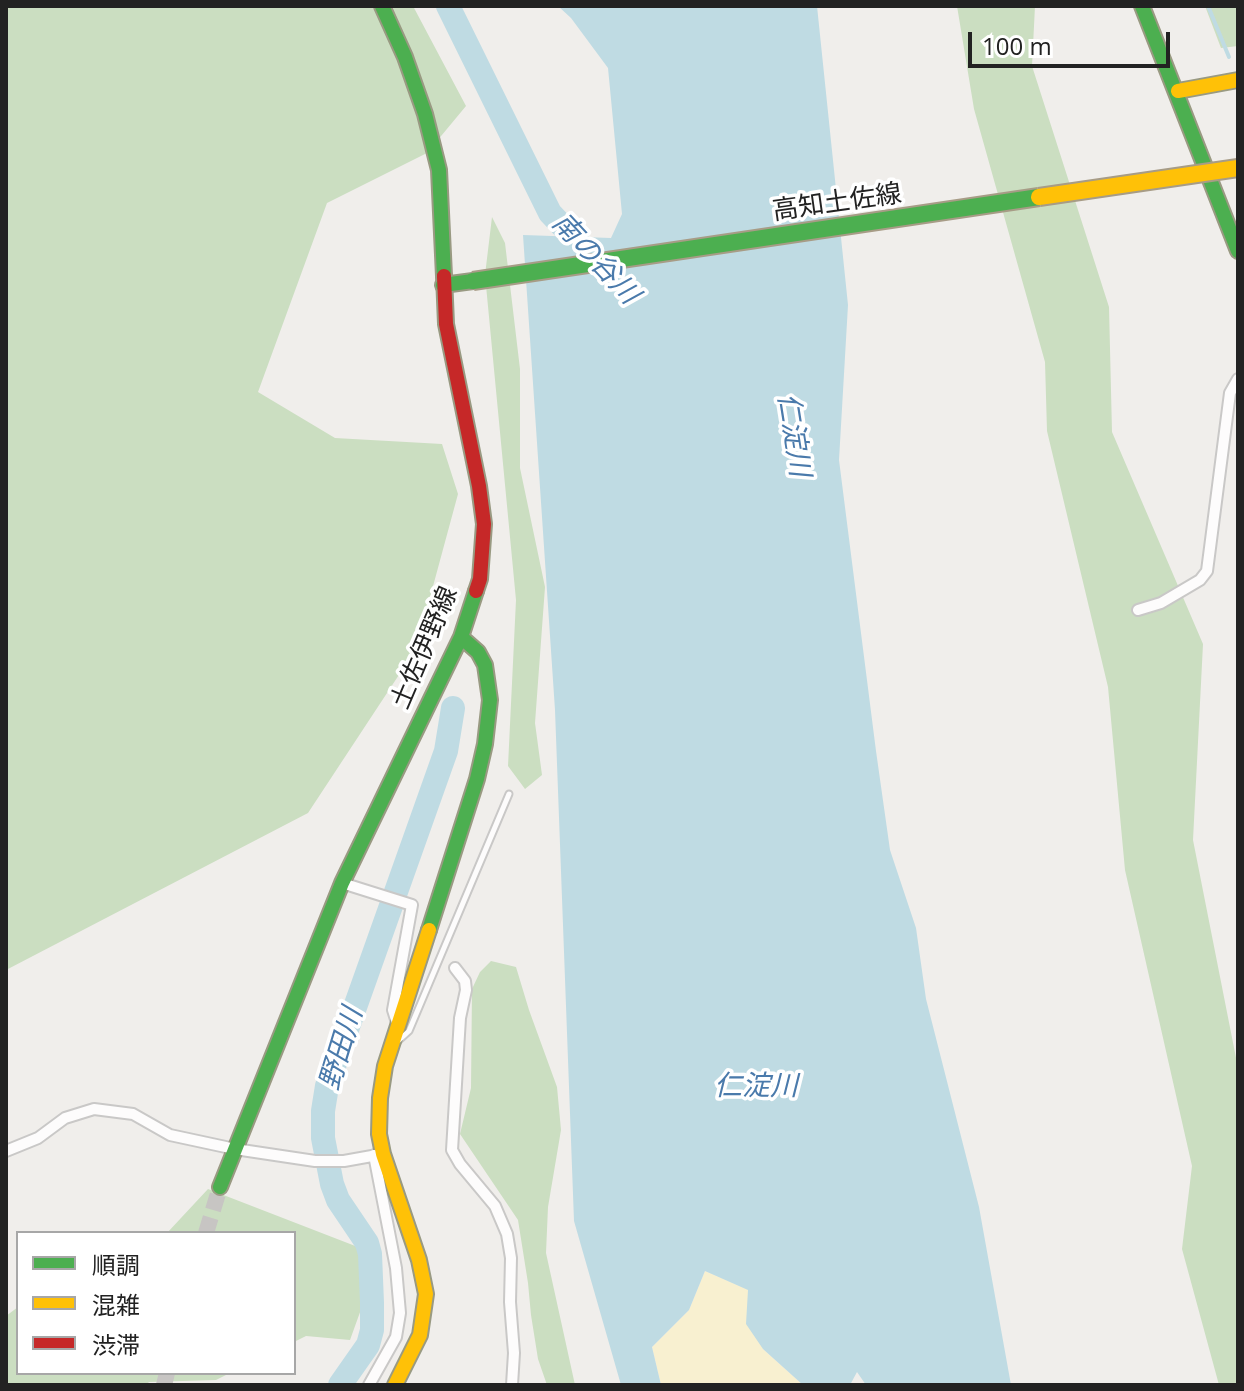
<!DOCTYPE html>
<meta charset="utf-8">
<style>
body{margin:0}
#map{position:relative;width:1244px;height:1391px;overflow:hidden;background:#f0eeeb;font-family:"Open Sans","Noto Sans JP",sans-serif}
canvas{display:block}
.frame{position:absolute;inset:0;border:8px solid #222;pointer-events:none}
.legend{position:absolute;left:16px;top:1231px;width:280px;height:144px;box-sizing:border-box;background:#fff;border:2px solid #a7a7a7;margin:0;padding:10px 14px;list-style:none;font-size:24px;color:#222}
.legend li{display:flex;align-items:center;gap:16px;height:40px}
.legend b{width:40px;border:2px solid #a7a7a7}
.scale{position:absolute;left:968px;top:32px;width:202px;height:36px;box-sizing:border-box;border:4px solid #222;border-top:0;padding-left:10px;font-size:24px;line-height:28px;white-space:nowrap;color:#222;-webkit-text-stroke:6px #fff;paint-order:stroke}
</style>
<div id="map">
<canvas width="1244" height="1391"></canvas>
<div class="frame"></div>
<ul class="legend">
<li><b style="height:10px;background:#4caf50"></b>順調</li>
<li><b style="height:10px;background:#ffc107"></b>混雑</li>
<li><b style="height:10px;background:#c62828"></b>渋滞</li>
</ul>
<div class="scale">100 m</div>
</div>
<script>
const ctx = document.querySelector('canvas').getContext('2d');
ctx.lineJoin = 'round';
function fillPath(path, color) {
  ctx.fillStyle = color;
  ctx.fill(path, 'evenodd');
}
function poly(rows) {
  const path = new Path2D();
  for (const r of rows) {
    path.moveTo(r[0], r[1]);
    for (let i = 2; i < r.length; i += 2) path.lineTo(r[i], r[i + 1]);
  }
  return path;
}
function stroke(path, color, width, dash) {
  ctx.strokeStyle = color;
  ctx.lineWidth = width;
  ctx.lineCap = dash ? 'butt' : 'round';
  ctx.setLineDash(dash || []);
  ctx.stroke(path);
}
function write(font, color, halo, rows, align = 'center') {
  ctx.font = font + ' "Open Sans","Noto Sans JP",sans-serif';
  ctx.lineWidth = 7;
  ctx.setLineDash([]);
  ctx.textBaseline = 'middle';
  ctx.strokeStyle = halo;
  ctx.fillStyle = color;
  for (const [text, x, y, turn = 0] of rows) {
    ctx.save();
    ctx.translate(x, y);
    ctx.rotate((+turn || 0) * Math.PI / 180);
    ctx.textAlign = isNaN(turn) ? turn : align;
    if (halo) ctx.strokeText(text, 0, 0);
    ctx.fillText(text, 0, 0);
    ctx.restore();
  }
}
fillPath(poly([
 [6,6,413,6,466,106,427,153,327,203,258,392,335,438,442,444,458,494,416,649,308,813,6,970],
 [957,6,1035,6,1032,66,1109,307,1112,432,1203,644,1193,840,1238,1068,1238,1385,1219,1385,1182,1249,1192,1166,1125,870,1108,687,1047,431,1045,362,974,109],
 [1205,6,1238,6,1238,46,1221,48],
 [492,217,505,243,520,369,520,468,545,587,535,723,542,775,525,789,508,766,516,600,485,275],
 [491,961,516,967,529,1010,557,1087,561,1130,548,1207,546,1253,575,1385,547,1385,538,1359,531,1315,528,1283,518,1220,460,1134,471,1088,472,989,480,972],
 [208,1189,363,1249,368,1290,350,1340,306,1336,294,1342,294,1233,167,1233],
 [18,1307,18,1373,230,1373,216,1380,149,1382,146,1385,6,1385,6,1316]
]), '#cbdec1');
fillPath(poly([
 [705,1271,749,1290,763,1349,803,1385,661,1385,652,1347,689,1310]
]), '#f8f0d0');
fillPath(poly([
 [558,6,817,6,848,305,839,460,876,751,890,850,916,928,926,999,979,1207,1011,1385,866,1385,857,1372,850,1385,803,1385,763,1349,746,1324,748,1290,705,1271,689,1310,652,1347,661,1385,621,1385,574,1221,555,710,523,235,611,238,622,214,608,68,571,18]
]), '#bfdbe3');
stroke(poly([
 [1208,6,1229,57]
]), '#bfdbe3', 4);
stroke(poly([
 [448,6,550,213,595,260],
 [340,1385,368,1345,372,1330,372,1303,370,1254,367,1243,338,1200,332,1184,323,1138,323,1111,327,1086,446,751,453,708]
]), '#bfdbe3', 24);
stroke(poly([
 [206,1233,220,1187],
 [164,1385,167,1373]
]), '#c7c5c3', 16, [16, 8]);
const lane = poly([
 [398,1041,409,1031,509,794]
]);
const street = poly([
 [1138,610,1161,603,1200,580,1207,571,1230,393,1238,379],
 [342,883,412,905,393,1010,398,1026],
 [455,968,465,981,466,990,460,1018,452,1150,460,1164,495,1206,507,1234,511,1258,510,1302,514,1353,512,1385],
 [6,1151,38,1138,65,1118,94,1109,133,1114,170,1135,235,1149,315,1161,344,1161,383,1154],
 [369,1385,396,1337,400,1313,396,1268,374,1155]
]);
const fast = poly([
 [382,6,405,57,425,114,439,170,444,276],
 [1142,6,1238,251],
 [443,285,473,281],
 [429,930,477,779,485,744,490,700,485,665,478,652,461,637],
 [220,1187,342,883,461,637,476,591]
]);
const slow = poly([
 [1178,91,1238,80],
 [395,1385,420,1335,426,1294,419,1260,383,1154,379,1134,380,1098,385,1066,429,930]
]);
const jam = poly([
 [444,276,446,324,479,486,484,524,480,579,476,591]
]);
stroke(lane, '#c9c8c7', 9);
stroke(street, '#c9c8c7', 14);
stroke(fast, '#999a82', 18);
stroke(slow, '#999a82', 18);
stroke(jam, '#999a82', 18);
stroke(lane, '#fdfcfc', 5);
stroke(street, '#fdfcfc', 10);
stroke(fast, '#4caf50', 14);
stroke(slow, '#ffc107', 14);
stroke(jam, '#c62828', 14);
const fastBridge = poly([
 [473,281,1039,197]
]);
const slowBridge = poly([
 [1039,197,1238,168]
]);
stroke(fastBridge, '#a79c86', 20, []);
stroke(slowBridge, '#a79c86', 20, []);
stroke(fastBridge, '#4caf50', 16);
stroke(slowBridge, '#ffc107', 16);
write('26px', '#222', '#fff', [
 ["高知土佐線",837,203,-8],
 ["土佐伊野線",425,648,-67]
]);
write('italic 28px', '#4a7aab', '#fff', [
 ["南の谷川",595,259,47],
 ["仁淀川",793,435,81],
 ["野田川",342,1049,-73],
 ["仁淀川",756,1087]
]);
</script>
